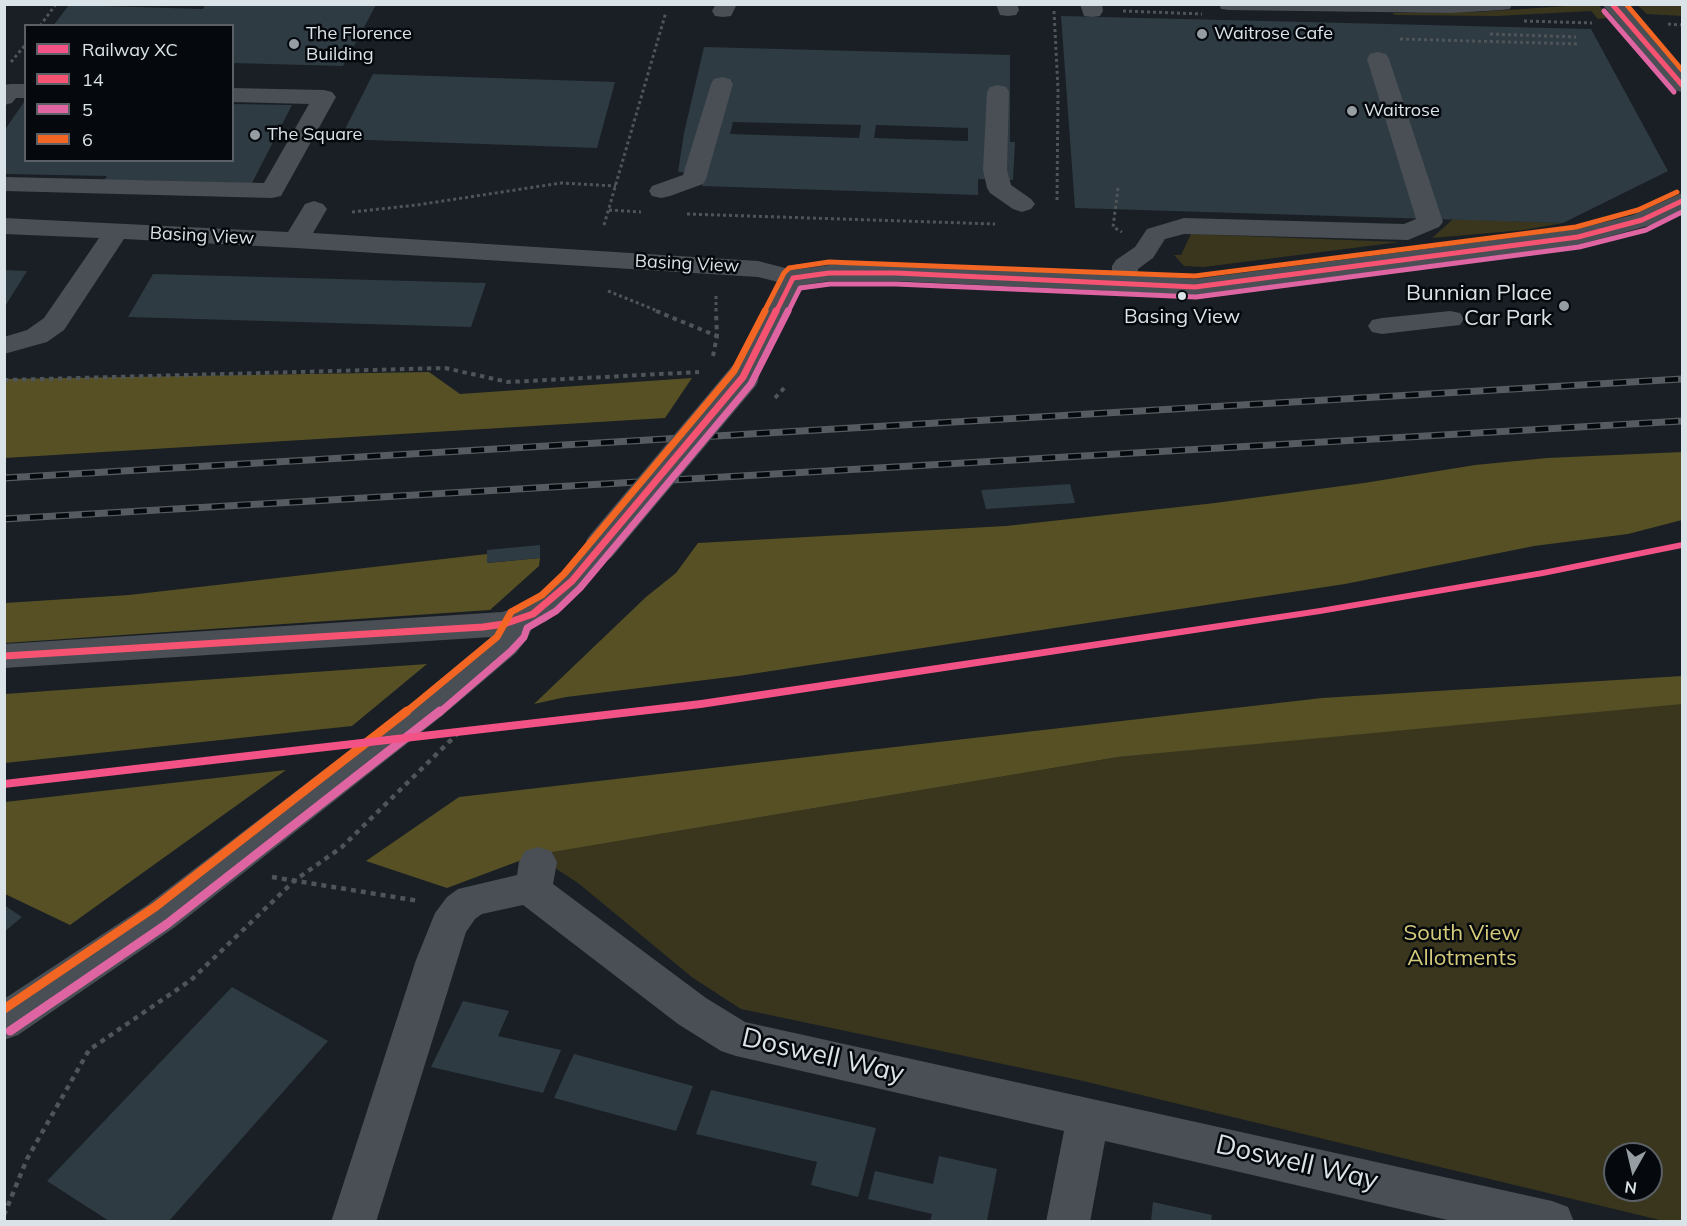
<!DOCTYPE html>
<style>
body{margin:0}
#map{position:relative;width:1687px;height:1226px;overflow:hidden;background:#191f24;font-family:Mulish,sans-serif}
canvas{display:block}
.frame{position:absolute;inset:0;border:6px solid #dae3e8;pointer-events:none}
.legend{position:absolute;left:24px;top:24px;width:210px;height:138px;box-sizing:border-box;background:#05090d;border:2px solid #5a6065;margin:0;padding:8px 10px;list-style:none;font-size:18px;color:#dae3e8}
.legend li{display:flex;align-items:center;gap:12px;height:30px}
.legend b{width:30px;border:2px solid #5a6065}
.north{position:absolute;left:1603px;top:1142px;width:60px;height:60px;box-sizing:border-box;background:#05090d;border:2px solid #5a6065;border-radius:50%;rotate:188deg;font-size:16px;font-weight:700;line-height:24px;text-align:center;color:#dae3e8}
.north::after{content:'';display:block;margin:auto;width:21px;height:27px;background:#969ea3;clip-path:polygon(50% 0,100% 100%,50% 72%,0 100%)}
</style>
<div id="map">
<canvas width="1687" height="1226"></canvas>
<div class="frame"></div>
<ul class="legend">
<li><b style="height:8px;background:#f25286"></b>Railway XC</li>
<li><b style="height:8px;background:#f65372"></b>14</li>
<li><b style="height:8px;background:#de65a2"></b>5</li>
<li><b style="height:8px;background:#f26522"></b>6</li>
</ul>
<div class="north">N</div>
</div>
<script>
const ctx = document.querySelector('canvas').getContext('2d');
ctx.lineJoin = 'round';
function fillPath(path, color) {
  ctx.fillStyle = color;
  ctx.fill(path, 'evenodd');
}
function poly(rows) {
  const path = new Path2D();
  for (const r of rows) {
    path.moveTo(r[0], r[1]);
    for (let i = 2; i < r.length; i += 2) path.lineTo(r[i], r[i + 1]);
  }
  return path;
}
function stroke(path, color, width, dash) {
  ctx.strokeStyle = color;
  ctx.lineWidth = width;
  ctx.lineCap = dash ? 'butt' : 'round';
  ctx.setLineDash(dash || []);
  ctx.stroke(path);
}
function write(font, color, halo, rows, align = 'center') {
  ctx.font = font + ' Mulish,sans-serif';
  ctx.lineWidth = 5;
  ctx.setLineDash([]);
  ctx.textBaseline = 'middle';
  ctx.strokeStyle = halo;
  ctx.fillStyle = color;
  for (const [text, x, y, turn = 0] of rows) {
    ctx.save();
    ctx.translate(x, y);
    ctx.rotate((+turn || 0) * Math.PI / 180);
    ctx.textAlign = isNaN(turn) ? turn : align;
    if (halo) ctx.strokeText(text, 0, 0);
    ctx.fillText(text, 0, 0);
    ctx.restore();
  }
}
fillPath(poly([
 [1596,4,1614,17,1598,19,1591,11,1497,16,1395,15,1392,13,1478,12],
 [1637,5,1682,5,1682,16,1647,14],
 [1453,219,1563,223,1524,230,1432,238],
 [1191,234,1400,242,1204,267,1184,266,1174,255,1181,255],
 [1673,703,1682,704,1682,1221,1664,1221,1079,1080,741,1009,693,978,578,883,535,855,1118,757],
 [1615,1154,1651,1154,1651,1190,1615,1190]
]), '#39361d');
fillPath(poly([
 [429,372,460,394,692,378,665,418,5,458,5,379],
 [1682,452,1682,520,1628,534,1534,546,1345,584,738,676,566,697,534,704,646,597,676,573,698,543,1006,526,1215,503,1364,483,1475,465,1547,458],
 [487,554,487,563,540,558,539,566,490,610,5,643,5,603,129,595],
 [427,664,352,726,5,763,5,694],
 [1682,676,1682,704,1118,757,535,855,447,888,366,861,459,797,1322,698],
 [286,770,70,925,5,894,5,802]
]), '#565024');
fillPath(poly([
 [206,4,344,4,376,5,343,66,232,63,232,26,53,26,69,5,203,9],
 [1061,16,1591,29,1668,171,1563,223,1075,208],
 [704,47,1010,55,1010,142,1015,142,1013,180,978,179,978,195,702,186,704,173,678,172,684,133],
 [733,122,861,125,859,138,730,134],
 [876,125,968,128,968,141,874,138],
 [373,74,615,82,597,148,340,139],
 [26,99,26,160,232,160,232,104,292,105,252,183,171,186,175,181,104,180,107,176,4,174,4,131],
 [4,270,27,271,4,308],
 [153,274,486,283,471,327,128,317],
 [1070,484,1075,503,986,509,981,490],
 [540,545,540,558,487,563,487,550],
 [4,905,22,917,4,932],
 [232,987,328,1041,169,1221,109,1221,47,1181],
 [463,1001,509,1011,498,1036,561,1050,543,1093,431,1067],
 [574,1054,693,1086,676,1131,554,1098],
 [711,1090,876,1128,858,1197,811,1185,817,1162,696,1134],
 [939,1156,997,1169,987,1221,930,1221,932,1214,868,1199,875,1171,933,1184],
 [1153,1202,1212,1215,1211,1221,1151,1221]
]), '#2e3b42');
stroke(poly([
 [1054,11,1058,89,1057,202],
 [1123,11,1202,14],
 [1524,21,1592,23],
 [1668,24,1682,25],
 [40,26,56,4],
 [1490,34,1576,37],
 [1400,39,1580,44],
 [11,62,26,44],
 [1118,188,1113,227,1122,232],
 [609,210,641,212],
 [352,212,417,205,561,183,616,186],
 [687,214,995,224],
 [604,225,666,12],
 [608,291,660,312],
 [716,296,716,312]
]), '#4e5458', 3, [3, 3]);
stroke(poly([
 [656,311,717,336],
 [713,356,717,336,716,311],
 [4,380,445,368,508,382,699,372]
]), '#4e5458', 4, [4.5, 4.5]);
stroke(poly([
 [272,877,419,901],
 [4,1215,27,1159,89,1050,191,980,294,881,342,847,458,733]
]), '#4e5458', 4.5, [5, 5]);
fillPath(poly([
 [716,4,737,4,731,16,723,17,715,16,712,11,716,4],
 [996,4,1017,4,1019,10,1016,15,1008,16,1000,15,996,4],
 [1080,4,1102,4,1103,11,1100,16,1092,17,1084,16,1080,4],
 [1219,4,1512,4,1510,9,1502,10,1451,13,1229,10,1221,9,1219,4],
 [1602,4,1624,4,1682,72,1682,92,1674,90,1602,4],
 [1378,52,1386,54,1389,59,1443,222,1439,227,1408,240,1184,234,1165,239,1153,258,1138,269,1138,275,1195,279,1577,229,1633,215,1682,193,1682,210,1651,225,1578,245,1195,295,896,281,829,281,803,285,757,377,753,383,743,386,733,383,729,377,778,282,758,277,296,248,124,239,64,330,47,342,4,354,4,337,27,330,44,318,99,238,4,234,4,218,288,232,305,204,314,201,323,204,327,209,313,233,758,261,793,270,829,265,896,265,1112,273,1112,266,1116,260,1135,247,1147,229,1184,218,1404,224,1416,219,1367,59,1370,54,1378,52],
 [722,77,730,79,733,84,706,179,703,184,670,196,661,198,652,196,649,191,652,186,683,175,711,84,714,79,722,77],
 [10,84,26,84,26,98,16,98,12,103,4,105,4,85,10,84],
 [998,85,1006,87,1009,92,1007,170,1011,185,1031,199,1035,204,1031,209,1022,212,1013,209,990,193,987,188,983,170,987,92,990,87,998,85],
 [232,88,324,90,332,92,336,97,281,196,272,198,4,191,4,177,264,183,309,104,232,102,232,88],
 [1450,311,1460,313,1464,319,1460,325,1382,334,1372,332,1368,326,1372,320,1382,318,1450,311],
 [601,535,612,538,617,546,583,589,561,611,545,622,533,626,527,639,516,653,442,716,175,927,18,1035,4,1040,4,999,147,905,418,698,491,637,4,668,4,644,502,612,521,606,537,595,561,573,590,538,601,535],
 [538,847,551,851,557,862,553,884,706,998,745,1022,1552,1201,1568,1207,1574,1222,1456,1222,1105,1141,1090,1222,1046,1222,1064,1131,736,1056,721,1051,678,1024,523,905,482,914,475,919,466,932,376,1222,331,1222,416,960,435,913,447,897,458,889,517,875,519,862,525,851,538,847]
]), '#494f54');
const rail = poly([
 [4,478,1682,379],
 [4,519,1682,421]
]);
stroke(rail, '#555b60', 7);
stroke(rail, '#05090d', 4.5, [13]);
stroke(poly([
 [775,398,785,387]
]), '#4e5458', 4, [4.5, 4.5]);
stroke(poly([
 [601,546,743,377]
]), '#494f54', 31);
stroke(poly([
 [1612,4,1682,85],
 [793,278,829,273,896,273,1195,287,1578,237,1642,220,1682,201],
 [776,312,793,278]
]), '#f65372', 5);
stroke(poly([
 [4,656,483,627,504,624,533,614,572,581,743,377,776,311]
]), '#f65372', 7);
stroke(poly([
 [1604,11,1674,92],
 [788,312,800,288,830,284,896,284,1196,297,1579,247,1646,230,1682,212]
]), '#de65a2', 5);
stroke(poly([
 [439,713,511,651,524,637,527,628,556,611,580,588,751,384,788,311]
]), '#de65a2', 7);
stroke(poly([
 [10,1031,167,924,440,711]
]), '#de65a2', 9);
stroke(poly([
 [1626,4,1682,70],
 [764,312,784,273,789,268,829,262,1195,276,1576,227,1638,210,1677,192]
]), '#f26522', 5);
stroke(poly([
 [405,713,497,637,511,612,542,595,564,574,734,371,765,311]
]), '#f26522', 7);
stroke(poly([
 [4,1009,155,907,407,711]
]), '#f26522', 9);
fillPath(poly([
 [1682,542,1682,548,1543,576,1320,614,701,708,4,788,4,780,701,700,1320,608,1543,570,1682,542]
]), '#f25286');
for (const [x, y, r, color] of [
 [1202,34,6,"#969ea3"],
 [294,44,6,"#969ea3"],
 [1352,111,6,"#969ea3"],
 [255,135,6,"#969ea3"],
 [1182,296,5,"#dae3e8"],
 [1564,306,6,"#969ea3"]
]) {
  const dot = new Path2D();
  dot.arc(x, y, r, 0, 2 * Math.PI);
  ctx.fillStyle = color;
  ctx.fill(dot);
  stroke(dot, '#05090d', 2);
}
write('18px', '#dae3e8', '#05090d', [
 ["The Florence",306,34],
 ["Building",306,55],
 ["Waitrose Cafe",1214,34],
 ["Waitrose",1364,111],
 ["The Square",267,135]
], 'left');
write('18px', '#dae3e8', '#05090d', [
 ["Basing View",202,236,3],
 ["Basing View",687,264,3]
]);
write('20px', '#dae3e8', '#05090d', [
 ["Basing View",1182,317]
]);
write('22px', '#dae3e8', '#05090d', [
 ["Bunnian Place",1552,293],
 ["Car Park",1552,318]
], 'right');
write('22px', '#d5cb7a', '#05090d', [
 ["South View",1462,933],
 ["Allotments",1462,958]
]);
write('27px', '#dae3e8', '#05090d', [
 ["Doswell Way",823,1056,13],
 ["Doswell Way",1297,1163,13]
]);
</script>
